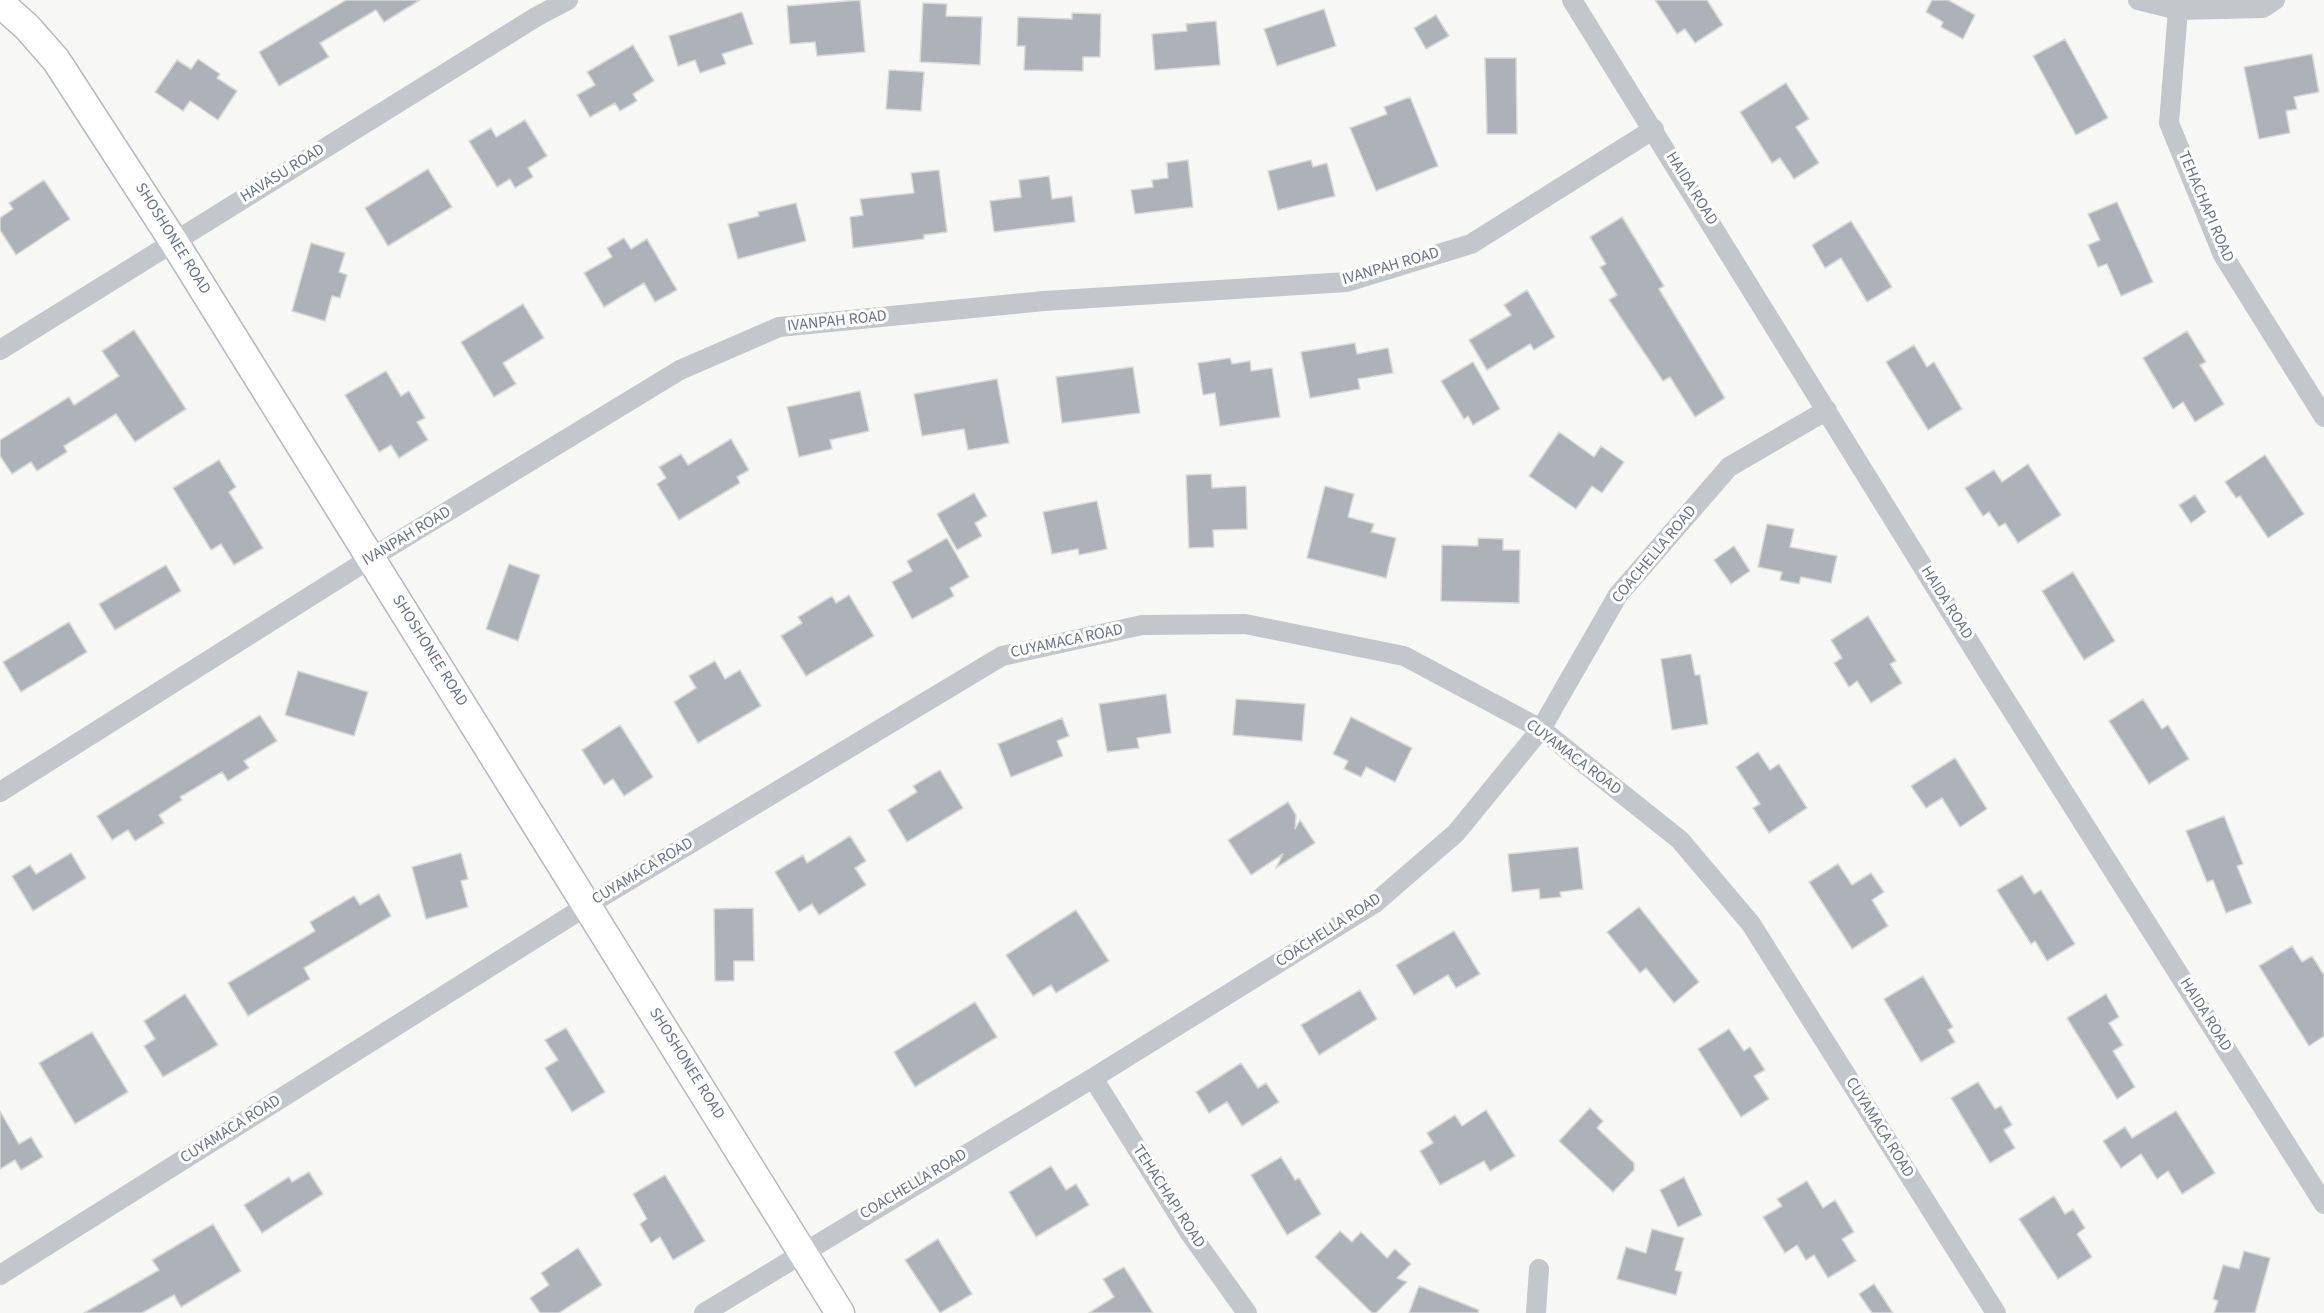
<!DOCTYPE html>
<style>
body{margin:0}
canvas{display:block;background:#f7f7f5}
</style>
<canvas width="2324" height="1313"></canvas>
<script>
const ctx = document.querySelector('canvas').getContext('2d');
ctx.lineJoin = 'round';
function fillPath(path, color) {
  ctx.fillStyle = color;
  ctx.fill(path, 'evenodd');
}
function poly(rows) {
  const path = new Path2D();
  for (const r of rows) {
    path.moveTo(r[0], r[1]);
    for (let i = 2; i < r.length; i += 2) path.lineTo(r[i], r[i + 1]);
  }
  return path;
}
function stroke(path, color, width, dash) {
  ctx.strokeStyle = color;
  ctx.lineWidth = width;
  ctx.lineCap = dash ? 'butt' : 'round';
  ctx.setLineDash(dash || []);
  ctx.stroke(path);
}
function write(font, color, halo, rows, align = 'center') {
  ctx.font = font + ' "Source Sans 3",sans-serif';
  ctx.lineWidth = 6;
  ctx.setLineDash([]);
  ctx.textBaseline = 'middle';
  ctx.strokeStyle = halo;
  ctx.fillStyle = color;
  for (const [text, x, y, turn = 0] of rows) {
    ctx.save();
    ctx.translate(x, y);
    ctx.rotate((+turn || 0) * Math.PI / 180);
    ctx.textAlign = isNaN(turn) ? turn : align;
    if (halo) ctx.strokeText(text, 0, 0);
    ctx.fillText(text, 0, 0);
    ctx.restore();
  }
}
const building = poly([
 [346,0,420,0,384,22,376,10,320,43,329,57,279,86,259,52,346,0],
 [860,0,865,52,817,56,815,42,790,44,787,6,860,0],
 [1655,0,1707,0,1723,25,1695,43,1685,29,1677,34,1655,0],
 [1932,0,1948,0,1975,15,1963,39,1941,27,1943,22,1926,12,1932,0],
 [923,3,947,4,946,16,982,17,980,65,920,62,923,3],
 [1324,9,1336,46,1277,66,1264,29,1324,9],
 [742,12,753,44,722,54,726,64,700,73,695,60,678,66,669,36,742,12],
 [1072,13,1101,14,1100,57,1083,57,1083,71,1024,70,1025,46,1017,46,1018,17,1072,19,1072,13],
 [1436,15,1449,36,1426,49,1414,28,1436,15],
 [1216,21,1220,65,1155,70,1152,34,1187,31,1186,24,1216,21],
 [2065,39,2108,118,2076,135,2033,56,2065,39],
 [633,45,654,81,633,94,637,101,620,111,615,103,590,117,577,95,595,85,587,72,633,45],
 [2312,54,2319,92,2294,97,2297,109,2286,111,2290,133,2259,139,2244,67,2312,54],
 [1485,58,1516,58,1517,134,1487,134,1485,58],
 [198,59,220,74,217,78,237,91,218,120,190,101,183,111,155,92,177,60,191,69,198,59],
 [889,70,924,72,921,111,886,109,889,70],
 [1786,83,1809,119,1796,127,1819,163,1794,179,1780,158,1772,163,1740,112,1786,83],
 [1410,97,1438,166,1376,191,1350,128,1387,114,1384,107,1410,97],
 [525,120,547,156,528,168,533,177,515,188,510,179,497,187,469,141,491,128,496,137,525,120],
 [1188,160,1193,207,1135,214,1131,190,1153,187,1152,180,1168,178,1167,163,1188,160],
 [1311,160,1313,167,1327,163,1335,196,1278,210,1268,171,1311,160],
 [428,169,452,207,388,246,365,208,428,169],
 [939,170,947,232,924,235,924,239,853,248,850,217,863,215,860,199,914,193,911,173,939,170],
 [1049,176,1052,199,1072,196,1075,222,994,232,990,201,1021,197,1019,180,1049,176],
 [44,180,70,219,16,255,0,230,0,218,13,209,9,203,44,180],
 [2117,202,2153,282,2121,296,2107,264,2098,267,2088,245,2100,240,2088,214,2117,202],
 [796,203,806,241,738,259,728,224,759,216,758,212,796,203],
 [1622,217,1664,286,1659,289,1725,398,1695,417,1670,377,1663,381,1609,300,1617,295,1600,267,1606,264,1590,237,1622,217],
 [1851,221,1892,287,1867,302,1841,258,1825,268,1812,245,1851,221],
 [624,238,631,249,647,239,677,290,655,302,644,283,604,307,584,273,612,257,607,248,624,238],
 [311,243,345,253,339,272,347,275,340,298,332,296,325,321,292,311,311,243],
 [1527,290,1555,337,1534,350,1530,344,1487,370,1469,340,1511,315,1504,305,1527,290],
 [523,304,544,338,503,363,516,384,494,397,461,342,523,304],
 [134,330,186,409,135,442,116,414,64,446,67,452,37,471,31,462,12,474,0,456,0,440,69,397,74,405,119,376,102,351,134,330],
 [2187,331,2206,362,2200,365,2224,404,2195,422,2183,402,2173,409,2143,358,2187,331],
 [1355,343,1357,354,1388,348,1393,373,1358,379,1360,389,1310,398,1301,352,1355,343],
 [1914,345,1927,367,1934,362,1962,409,1928,430,1886,362,1914,345],
 [1230,358,1232,364,1250,361,1251,371,1272,368,1280,417,1220,426,1215,393,1203,395,1198,363,1230,358],
 [1473,362,1500,409,1473,425,1468,416,1464,419,1441,381,1473,362],
 [1133,367,1140,413,1062,423,1056,377,1133,367],
 [386,371,401,396,409,391,425,418,417,422,428,440,399,458,391,445,379,452,345,395,386,371],
 [997,379,1009,443,968,450,964,429,922,436,914,394,997,379],
 [860,391,869,431,830,440,832,449,799,457,787,407,860,391],
 [1559,432,1594,457,1601,446,1624,462,1602,493,1592,486,1576,509,1529,476,1559,432],
 [731,439,749,470,737,477,740,483,679,520,657,484,666,478,659,467,681,454,688,465,731,439],
 [2265,455,2304,514,2268,538,2240,496,2236,498,2225,482,2265,455],
 [219,460,236,487,229,492,263,548,234,565,221,544,211,550,173,488,219,460],
 [2028,464,2061,515,2018,543,2005,523,1999,527,1989,512,1983,516,1965,488,1994,470,2002,482,2028,464],
 [1211,474,1212,488,1246,486,1247,529,1213,530,1214,547,1189,548,1186,475,1211,474],
 [1325,486,1354,494,1348,517,1374,524,1371,532,1396,538,1386,578,1307,558,1325,486],
 [974,493,987,516,975,523,982,536,957,550,937,514,974,493],
 [2195,495,2206,512,2191,523,2179,505,2195,495],
 [1097,501,1107,549,1079,555,1078,549,1052,554,1043,512,1097,501],
 [1767,524,1794,529,1790,547,1837,556,1831,583,1801,577,1799,584,1780,580,1782,572,1758,567,1767,524],
 [947,538,969,577,950,588,954,596,912,619,892,582,912,571,907,561,947,538],
 [1478,538,1503,539,1503,550,1520,550,1519,603,1441,601,1442,545,1478,546,1478,538],
 [1734,546,1750,571,1731,584,1714,560,1734,546],
 [509,564,540,575,518,641,486,629,509,564],
 [166,565,181,591,115,630,99,604,166,565],
 [2073,572,2115,641,2084,660,2042,591,2073,572],
 [849,595,874,636,806,676,781,636,802,623,798,617,832,596,836,603,849,595],
 [1868,616,1896,661,1890,664,1902,683,1871,703,1857,681,1849,687,1834,663,1842,658,1831,640,1868,616],
 [69,622,87,652,21,692,3,662,69,622],
 [1691,654,1695,675,1700,675,1708,724,1672,730,1661,659,1691,654],
 [715,661,725,679,740,670,761,706,698,743,674,702,696,688,689,676,715,661],
 [298,671,368,692,354,736,285,715,298,671],
 [1166,694,1171,733,1137,738,1139,748,1107,752,1099,704,1166,694],
 [1236,699,1305,704,1302,741,1233,735,1236,699],
 [2143,699,2162,729,2168,725,2189,759,2149,784,2109,721,2143,699],
 [260,715,277,741,244,761,249,768,228,781,222,772,180,797,182,800,159,815,164,823,135,841,128,830,112,840,97,816,260,715],
 [1351,717,1412,748,1395,782,1366,767,1361,777,1344,769,1348,761,1333,754,1351,717],
 [1062,718,1069,736,1057,741,1063,756,1011,777,998,744,1062,718],
 [620,725,653,777,624,796,613,779,604,785,582,750,620,725],
 [1758,752,1770,770,1779,764,1807,808,1769,833,1753,808,1760,804,1736,767,1758,752],
 [1955,758,1987,809,1960,827,1942,798,1926,808,1911,786,1955,758],
 [940,770,963,808,907,842,888,810,917,792,913,786,940,770],
 [1288,802,1296,815,1295,829,1300,820,1315,843,1276,868,1283,854,1251,875,1228,840,1288,802],
 [2224,816,2243,864,2237,866,2252,903,2226,913,2213,880,2207,882,2186,831,2224,816],
 [850,836,866,861,855,868,866,885,819,915,812,904,799,912,775,872,803,855,807,863,850,836],
 [1578,847,1583,889,1560,892,1561,897,1540,899,1539,889,1512,892,1508,854,1578,847],
 [71,853,86,878,33,911,12,876,30,865,36,874,71,853],
 [461,853,468,879,461,881,468,907,426,919,412,867,461,853],
 [1838,864,1852,885,1871,873,1884,892,1872,900,1888,926,1852,949,1809,882,1838,864],
 [2022,875,2034,894,2041,890,2075,944,2047,961,2035,941,2031,944,1997,890,2022,875],
 [379,894,391,916,304,968,310,979,248,1016,228,983,315,931,310,922,354,896,360,905,379,894],
 [1639,907,1699,982,1674,1003,1646,968,1640,973,1607,932,1639,907],
 [753,908,754,961,734,961,734,981,715,981,714,909,753,908],
 [1076,910,1109,961,1056,993,1051,985,1033,996,1006,955,1076,910],
 [1454,931,1480,974,1456,988,1448,975,1414,995,1396,965,1454,931],
 [2292,946,2302,962,2312,956,2324,975,2324,1036,2309,1046,2259,966,2292,946],
 [1923,976,1953,1027,1948,1030,1955,1042,1921,1062,1884,999,1923,976],
 [1360,990,1377,1019,1319,1055,1301,1025,1360,990],
 [185,994,218,1045,163,1077,144,1046,155,1039,144,1021,185,994],
 [2106,994,2119,1017,2109,1023,2123,1045,2113,1051,2135,1087,2117,1099,2067,1018,2106,994],
 [975,1002,997,1037,915,1087,894,1052,975,1002],
 [566,1028,605,1092,572,1112,545,1068,558,1060,545,1040,566,1028],
 [1729,1029,1744,1051,1750,1047,1765,1070,1754,1076,1769,1099,1741,1117,1698,1049,1729,1029],
 [92,1032,128,1092,75,1124,39,1063,92,1032],
 [1241,1063,1258,1088,1266,1083,1279,1102,1242,1126,1227,1102,1209,1113,1196,1092,1241,1063],
 [1978,1082,1995,1109,2001,1106,2012,1125,2004,1130,2015,1148,1990,1163,1951,1098,1978,1082],
 [1590,1108,1603,1121,1597,1128,1634,1163,1634,1170,1613,1192,1559,1141,1590,1108],
 [1486,1110,1515,1156,1490,1171,1484,1161,1440,1185,1420,1151,1433,1143,1427,1133,1455,1115,1462,1126,1486,1110],
 [0,1111,19,1144,31,1137,43,1157,21,1170,15,1160,0,1169,0,1111],
 [2176,1111,2215,1173,2182,1194,2168,1171,2157,1179,2141,1154,2121,1168,2103,1141,2125,1127,2132,1138,2176,1111],
 [1281,1157,1295,1180,1299,1178,1321,1214,1287,1235,1251,1175,1281,1157],
 [1051,1166,1066,1190,1076,1184,1089,1205,1036,1237,1009,1192,1051,1166],
 [309,1172,323,1194,262,1233,244,1205,289,1177,292,1182,309,1172],
 [665,1175,705,1241,673,1260,660,1237,651,1243,640,1224,647,1219,633,1194,665,1175],
 [1684,1177,1702,1215,1678,1227,1660,1190,1684,1177],
 [1807,1181,1823,1208,1835,1200,1854,1232,1842,1239,1856,1261,1828,1278,1814,1255,1806,1260,1797,1245,1785,1253,1763,1217,1782,1206,1777,1199,1807,1181],
 [2054,1196,2065,1214,2073,1209,2085,1228,2077,1234,2092,1257,2058,1279,2019,1219,2054,1196],
 [213,1224,241,1271,181,1307,174,1295,142,1313,84,1313,159,1270,152,1260,213,1224],
 [1652,1229,1684,1238,1675,1270,1682,1272,1676,1295,1617,1279,1626,1247,1646,1253,1652,1229],
 [1340,1231,1352,1242,1361,1232,1387,1258,1395,1249,1411,1264,1397,1278,1407,1282,1376,1313,1372,1313,1315,1257,1340,1231],
 [938,1239,972,1294,940,1313,905,1260,938,1239],
 [578,1248,602,1285,559,1313,540,1313,530,1298,549,1285,541,1273,578,1248],
 [2244,1251,2270,1258,2255,1313,2214,1313,2218,1301,2213,1299,2223,1265,2239,1269,2244,1251],
 [1124,1267,1153,1313,1089,1313,1114,1297,1103,1279,1124,1267],
 [1874,1284,1893,1313,1872,1313,1859,1294,1874,1284],
 [1419,1286,1479,1310,1478,1313,1409,1313,1419,1286]
]);
fillPath(building, '#adb2b8');
stroke(building, '#d9d9d7', 1.5);
const secondary = poly([
 [0,3,27,27,56,60,174,242,840,1313]
]);
stroke(secondary, '#b6b9be', 31);
stroke(poly([
 [1572,0,1991,677,2324,1204],
 [2138,0,2178,10,2263,8,2275,0],
 [2178,10,2169,123,2223,255,2324,417],
 [0,350,536,17,568,0],
 [0,792,371,558,680,370,779,327,1044,301,1347,282,1471,244,1654,129],
 [1093,1078,1189,1232,1247,1313],
 [0,1275,588,905,1002,656,1142,625,1245,624,1404,656,1541,729,1680,840,1751,924,1996,1313],
 [704,1313,1093,1078,1375,903,1456,833,1541,729,1618,595,1729,467,1827,410],
 [1536,1313,1539,1269]
]), '#c3c6ca', 20);
stroke(secondary, '#fff', 28);
write('16px', '#697283', '#fff', [
 ["HAVASU ROAD",283,174,-32],
 ["HAIDA ROAD",1691,189,58],
 ["TEHACHAPI ROAD",2205,207,67],
 ["SHOSHONEE ROAD",172,239,58],
 ["IVANPAH ROAD",1391,267,-16],
 ["IVANPAH ROAD",837,322,-6],
 ["IVANPAH ROAD",407,537,-31],
 ["COACHELLA ROAD",1655,555,-50],
 ["HAIDA ROAD",1946,603,58],
 ["CUYAMACA ROAD",1067,642,-12],
 ["SHOSHONEE ROAD",429,651,58],
 ["CUYAMACA ROAD",1573,758,37],
 ["CUYAMACA ROAD",643,872,-31],
 ["COACHELLA ROAD",1329,931,-33],
 ["HAIDA ROAD",2205,1015,58],
 ["SHOSHONEE ROAD",686,1064,58],
 ["CUYAMACA ROAD",1879,1128,58],
 ["CUYAMACA ROAD",231,1130,-32],
 ["COACHELLA ROAD",914,1185,-31],
 ["TEHACHAPI ROAD",1168,1197,57]
]);
</script>
